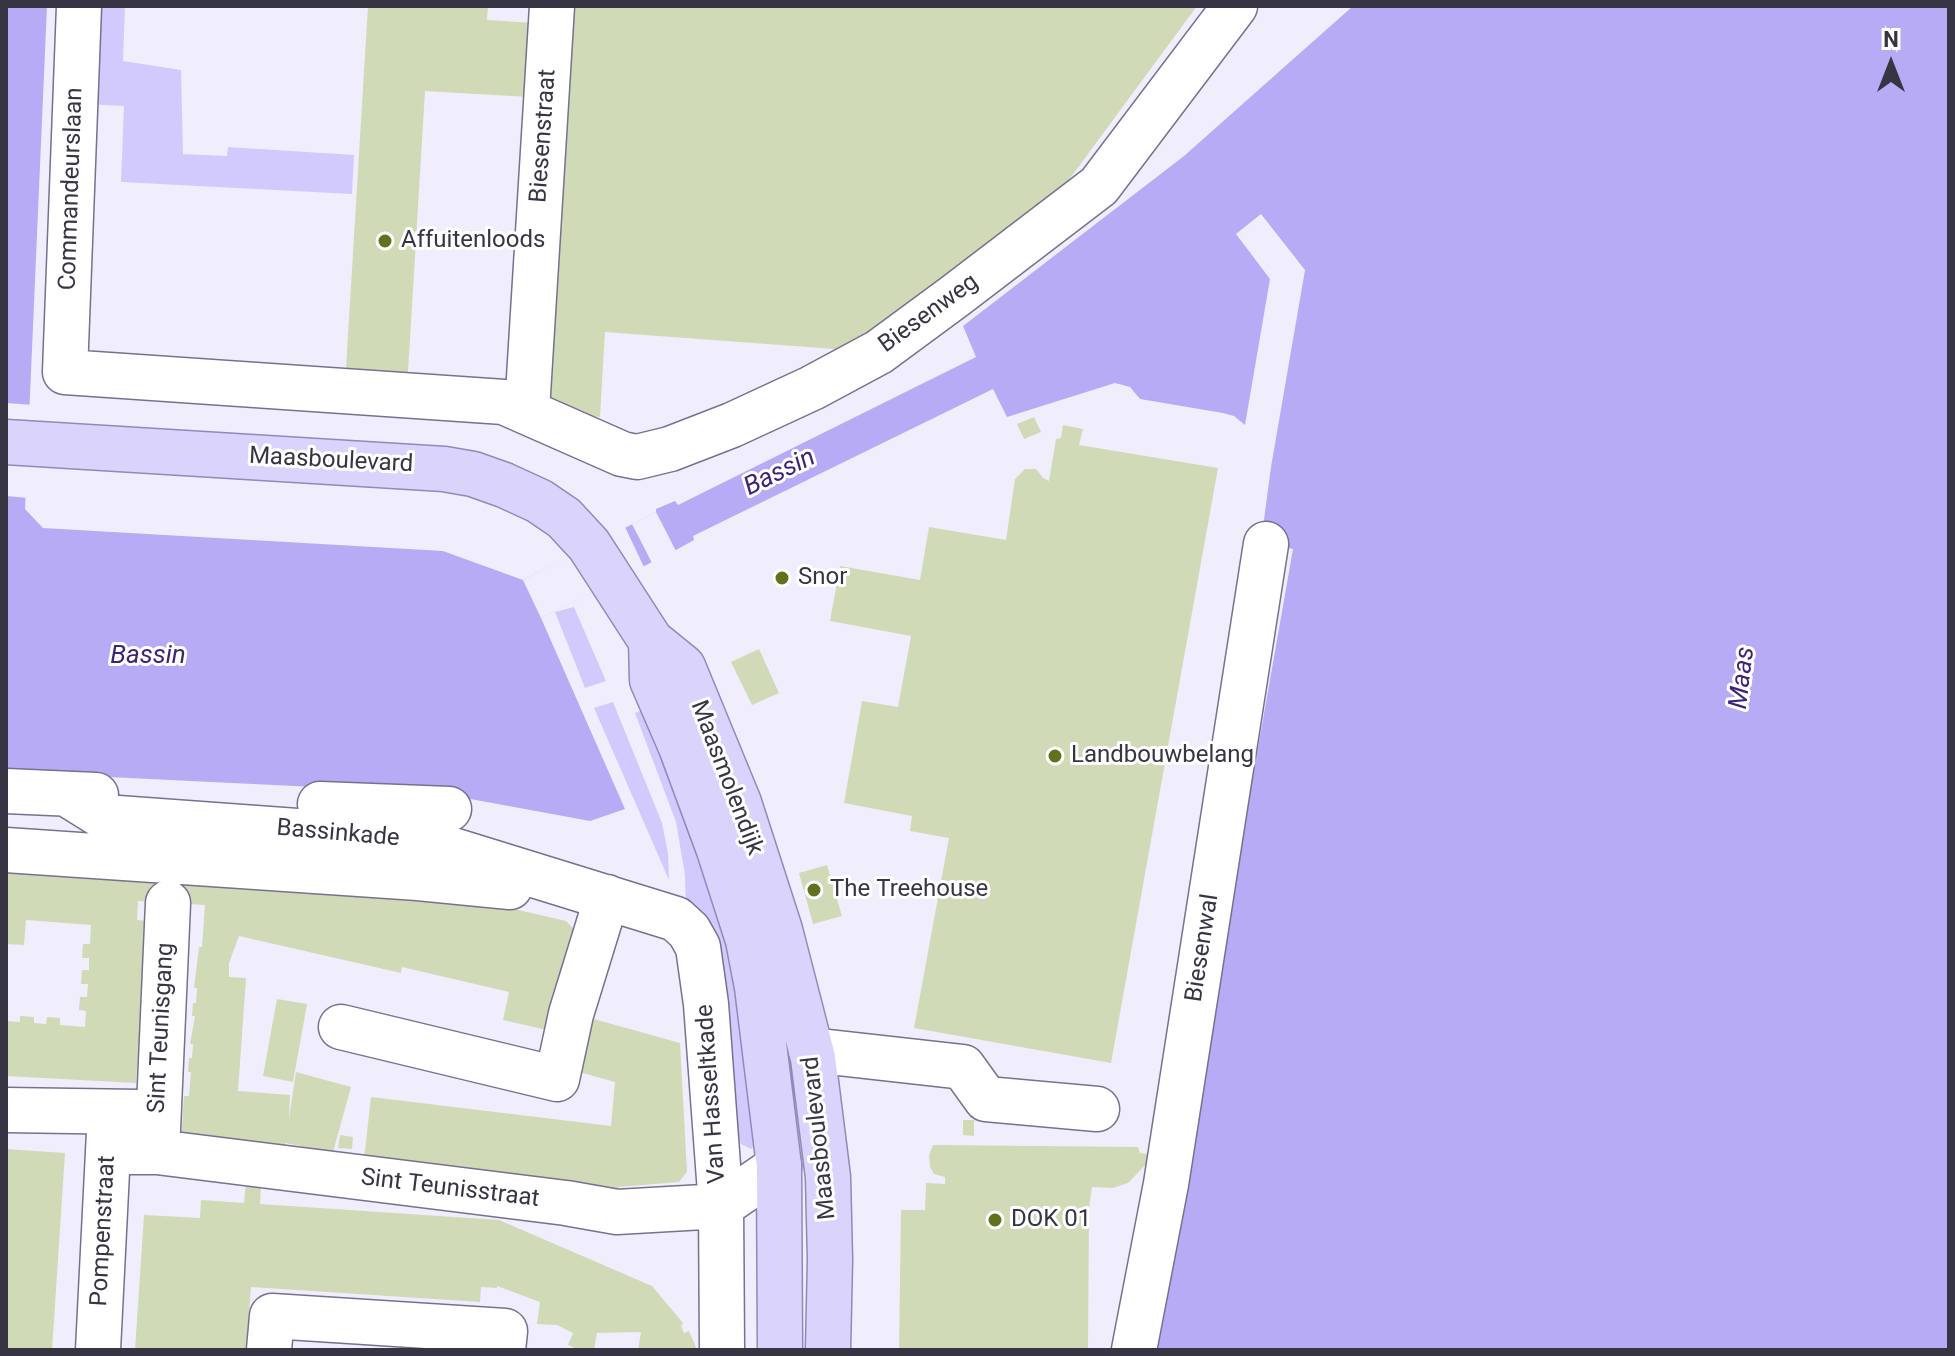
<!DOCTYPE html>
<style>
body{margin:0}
#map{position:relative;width:1955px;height:1356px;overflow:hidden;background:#f0eefd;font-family:Roboto,sans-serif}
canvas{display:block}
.frame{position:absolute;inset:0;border:8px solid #373543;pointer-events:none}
.north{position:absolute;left:1851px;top:24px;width:80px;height:80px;-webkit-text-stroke:6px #fff;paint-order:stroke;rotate:0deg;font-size:22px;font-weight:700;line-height:32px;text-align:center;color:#373543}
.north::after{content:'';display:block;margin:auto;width:28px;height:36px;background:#373543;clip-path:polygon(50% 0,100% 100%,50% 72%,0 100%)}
</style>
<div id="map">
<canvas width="1955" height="1356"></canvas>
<div class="frame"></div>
<div class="north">N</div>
</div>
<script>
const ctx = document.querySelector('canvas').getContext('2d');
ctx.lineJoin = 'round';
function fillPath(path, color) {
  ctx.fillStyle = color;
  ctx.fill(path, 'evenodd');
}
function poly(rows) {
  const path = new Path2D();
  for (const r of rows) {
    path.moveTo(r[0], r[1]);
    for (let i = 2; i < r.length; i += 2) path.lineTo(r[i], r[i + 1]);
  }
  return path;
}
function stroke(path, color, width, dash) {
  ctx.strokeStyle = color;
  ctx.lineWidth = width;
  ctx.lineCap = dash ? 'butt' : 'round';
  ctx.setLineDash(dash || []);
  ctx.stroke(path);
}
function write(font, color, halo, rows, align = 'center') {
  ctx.font = font + ' Roboto,sans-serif';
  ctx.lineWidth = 6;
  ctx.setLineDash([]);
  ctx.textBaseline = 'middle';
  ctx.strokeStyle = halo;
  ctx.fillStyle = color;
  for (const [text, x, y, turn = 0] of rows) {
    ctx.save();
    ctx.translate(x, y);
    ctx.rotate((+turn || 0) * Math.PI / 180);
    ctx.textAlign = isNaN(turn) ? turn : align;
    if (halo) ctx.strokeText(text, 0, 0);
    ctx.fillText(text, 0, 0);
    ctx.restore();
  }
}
fillPath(poly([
 [87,6,125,6,123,61,181,70,183,154,227,156,228,147,354,155,352,194,121,182,124,106,85,104],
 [574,607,606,681,585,688,555,612],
 [613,702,662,823,668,853,669,880,594,708],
 [654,705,744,978,757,1143,751,1149,741,1144,732,1134,686,914,685,875,676,822,635,713]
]), '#d2cafd');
fillPath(poly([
 [6,6,47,6,25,509,43,528,443,551,523,580,656,512,656,509,675,501,678,505,976,357,963,326,1184,156,1353,6,1949,6,1949,1350,1152,1350,1293,549,1261,542,1271,467,1305,270,1261,214,1236,234,1270,279,1245,425,1234,416,1223,413,1140,399,1130,387,1115,383,1007,417,993,389,693,536,694,540,676,550,541,618,625,809,590,821,438,793,6,772]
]), '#b8abf5');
fillPath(poly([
 [6,403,34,405,29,498,6,496],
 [656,512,676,551,652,563,632,524],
 [625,527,644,567,541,618,523,580]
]), '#f0eefd');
fillPath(poly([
 [368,6,488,6,487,20,534,23,529,97,425,91,407,388,345,385],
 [564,6,1197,6,1068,181,848,350,605,332,600,417,552,412,545,400],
 [1034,417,1041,432,1024,439,1017,424],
 [1063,425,1083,429,1079,445,1218,468,1111,1063,914,1028,949,838,910,831,912,816,844,803,862,701,898,707,911,636,830,621,840,566,920,580,929,527,1006,540,1015,479,1025,469,1036,469,1043,478,1049,481,1056,439,1061,438],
 [759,649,779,693,752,705,731,662],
 [6,859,419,887,566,921,574,929,556,1032,503,1020,509,992,402,967,401,973,239,936,229,963,229,977,246,978,238,1091,290,1095,289,1119,296,1072,351,1087,333,1152,285,1143,285,1146,251,1141,250,1144,181,1139,184,1096,189,1096,191,1072,188,1072,189,1058,192,1058,193,1044,190,1044,195,1016,192,1016,193,1003,196,1003,197,988,194,988,199,947,202,947,205,905,138,901,137,920,147,921,136,1083,6,1076,6,1021,20,1022,20,1016,34,1017,34,1023,46,1024,47,1017,60,1018,60,1025,85,1027,86,1011,79,1010,80,997,87,997,88,984,81,984,82,970,89,970,89,958,82,958,83,944,90,944,91,925,26,920,24,945,6,944],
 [827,865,842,916,813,924,799,873],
 [277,999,307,1004,293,1082,263,1076],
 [594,1019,680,1043,687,1172,679,1182,618,1187,618,1189,364,1159,371,1097,611,1126,615,1082,579,1072],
 [963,1120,974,1120,974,1136,963,1135],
 [340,1135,353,1137,352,1149,338,1148],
 [933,1145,1138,1147,1140,1153,1155,1155,1128,1183,1113,1188,1092,1187,1089,1208,1088,1350,899,1350,901,1210,925,1210,926,1183,945,1184,945,1177,934,1174,930,1167,929,1155],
 [6,1149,65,1153,52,1350,6,1350],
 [246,1182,261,1182,260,1204,499,1220,652,1286,683,1323,681,1326,684,1333,689,1331,697,1350,638,1350,641,1332,597,1333,594,1350,579,1350,568,1345,573,1333,557,1325,537,1324,540,1302,497,1286,497,1288,481,1287,480,1302,251,1287,246,1350,135,1350,144,1215,200,1218,201,1200,244,1203]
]), '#d0dab6');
const minor = poly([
 [79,6,65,372,504,402,622,454,637,457,670,449,732,425,812,388,879,352,955,296,1099,186,1235,6],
 [527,410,552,6],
 [6,791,96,795],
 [67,794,104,817,407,839,443,847,676,919,689,931,698,947,706,1004,721,1206,722,1350],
 [320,804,449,809],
 [6,850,418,878,510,887],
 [341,1027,557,1079,571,1014,607,897],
 [811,1050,963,1067,986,1099,1097,1109],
 [6,1110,140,1112],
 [108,1152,157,1152,566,1203,617,1212,721,1206,779,1166],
 [157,1152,168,903],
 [98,1350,110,1112],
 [269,1350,272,1316,505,1331,503,1350],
 [1134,1350,1166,1184,1266,544]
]);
const major = poly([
 [6,442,444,469,473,474,504,485,539,501,564,518,589,545,651,641,683,667,739,803,780,930,813,1058,828,1177,830,1260,828,1350],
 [651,641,652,680,681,747,719,850,748,940,757,987,779,1166,780,1350]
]);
stroke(minor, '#767190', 47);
stroke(major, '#9189ba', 47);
stroke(minor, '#fff', 44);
stroke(major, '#dad3fc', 44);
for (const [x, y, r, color] of [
 [385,241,8,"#61711e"],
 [782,578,8,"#61711e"],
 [1055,756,8,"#61711e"],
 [814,890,8,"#61711e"],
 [995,1220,8,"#61711e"]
]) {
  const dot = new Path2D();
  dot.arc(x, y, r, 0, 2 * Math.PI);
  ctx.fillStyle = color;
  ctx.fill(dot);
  stroke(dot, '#fff', 3);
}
write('24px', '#373543', '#fff', [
 ["Biesenstraat",544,136,-86],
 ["Commandeurslaan",72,189,-88],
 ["Biesenweg",929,314,-36],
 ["Maasboulevard",331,461,3],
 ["Maasmolendijk",726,778,69],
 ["Bassinkade",338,834,5],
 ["Biesenwal",1203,948,-81],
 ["Sint Teunisgang",162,1028,-87],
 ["Van Hasseltkade",712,1094,-94],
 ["Maasboulevard",820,1138,-96],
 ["Sint Teunisstraat",450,1189,7],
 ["Pompenstraat",104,1231,-87]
]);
write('24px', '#373543', '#fff', [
 ["Affuitenloods",401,241],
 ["Snor",798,578],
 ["Landbouwbelang",1071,756],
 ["The Treehouse",830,890],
 ["DOK 01",1011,1220]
], 'left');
write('italic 26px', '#3e2478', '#fff', [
 ["Bassin",780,473,-26],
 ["Bassin",148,656],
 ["Maas",1743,678,-83]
]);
</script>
